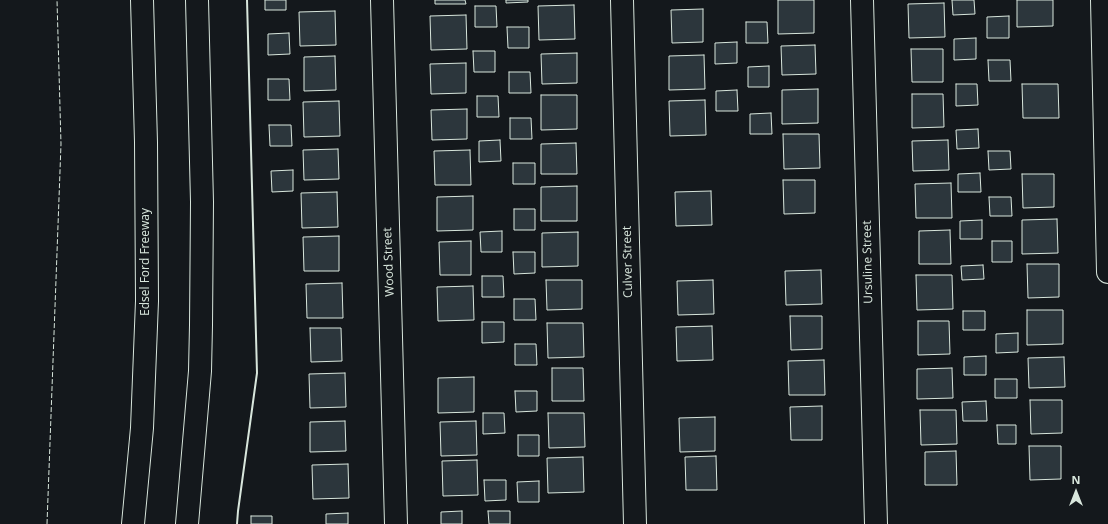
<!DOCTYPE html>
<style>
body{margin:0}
#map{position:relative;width:1108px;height:524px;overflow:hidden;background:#14181c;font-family:"Open Sans",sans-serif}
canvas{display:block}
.north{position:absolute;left:1056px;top:472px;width:40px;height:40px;-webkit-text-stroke:3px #14181c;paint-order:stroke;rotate:0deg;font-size:11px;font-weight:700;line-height:16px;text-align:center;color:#d8e6dc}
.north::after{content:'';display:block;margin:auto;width:14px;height:18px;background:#d8e6dc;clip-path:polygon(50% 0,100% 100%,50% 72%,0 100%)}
</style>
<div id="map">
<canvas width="1108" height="524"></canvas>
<div class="north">N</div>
</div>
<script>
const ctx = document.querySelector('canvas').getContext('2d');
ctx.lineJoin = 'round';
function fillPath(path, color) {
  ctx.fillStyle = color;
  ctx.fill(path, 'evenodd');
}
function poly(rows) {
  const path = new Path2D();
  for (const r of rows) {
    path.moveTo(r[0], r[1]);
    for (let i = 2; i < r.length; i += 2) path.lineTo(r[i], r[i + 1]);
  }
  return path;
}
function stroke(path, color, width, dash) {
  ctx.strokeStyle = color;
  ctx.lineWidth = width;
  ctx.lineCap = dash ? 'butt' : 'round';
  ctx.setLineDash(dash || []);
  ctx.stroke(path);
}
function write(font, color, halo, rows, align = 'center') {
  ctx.font = font + ' "Open Sans",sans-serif';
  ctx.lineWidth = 3;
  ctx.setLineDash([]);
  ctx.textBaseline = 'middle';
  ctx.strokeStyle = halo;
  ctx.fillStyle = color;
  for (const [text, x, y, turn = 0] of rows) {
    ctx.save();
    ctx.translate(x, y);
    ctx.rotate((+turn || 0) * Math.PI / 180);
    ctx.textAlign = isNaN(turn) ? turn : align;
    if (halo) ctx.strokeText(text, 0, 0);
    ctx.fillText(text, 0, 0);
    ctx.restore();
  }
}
const building = poly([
 [265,0,286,0,286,10,265,10,265,0],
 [435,0,465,0,466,4,435,4,435,0],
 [506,0,528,0,528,2,506,3,506,0],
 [778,0,814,0,814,33,778,34,778,0],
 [952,0,974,0,975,14,953,15,952,0],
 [1017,0,1053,0,1053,26,1017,27,1017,0],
 [944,3,945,37,909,38,908,4,944,3],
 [574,5,575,39,539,40,538,6,574,5],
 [475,6,496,6,497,27,475,27,475,6],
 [703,9,703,42,672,43,671,10,703,9],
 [335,11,336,45,300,46,299,12,335,11],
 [466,15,467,49,431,50,430,16,466,15],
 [1009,16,1009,38,987,38,987,17,1009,16],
 [746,22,767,22,768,43,746,43,746,22],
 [507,27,529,27,529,48,508,48,507,27],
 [289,33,290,54,268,55,268,34,289,33],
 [976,38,976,59,954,60,954,39,976,38],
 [737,42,737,63,715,64,715,43,737,42],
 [815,45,816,74,782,75,781,46,815,45],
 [911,49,943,49,943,82,912,82,911,49],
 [473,51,495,51,495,72,474,72,473,51],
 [577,53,577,83,542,84,541,54,577,53],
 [704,55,705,89,669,90,669,56,704,55],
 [335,56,336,90,304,91,304,57,335,56],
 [988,60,1010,60,1011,81,989,81,988,60],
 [466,63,466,93,431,94,430,64,466,63],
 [769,66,769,87,748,87,748,67,769,66],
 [509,72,530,72,531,93,509,93,509,72],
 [268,79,289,79,290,100,268,100,268,79],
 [956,84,977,84,978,105,956,106,956,84],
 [1022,84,1058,84,1059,118,1023,118,1022,84],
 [818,89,818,123,782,124,782,90,818,89],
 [737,90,738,111,716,111,716,91,737,90],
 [912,94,943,94,944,127,912,128,912,94],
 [541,95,577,95,577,129,541,130,541,95],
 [477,96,498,96,499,117,477,117,477,96],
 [705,100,706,135,670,136,669,101,705,100],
 [339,101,340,136,304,137,303,102,339,101],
 [467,109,467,139,432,140,431,110,467,109],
 [771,113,772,134,750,134,750,114,771,113],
 [510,118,531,118,532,139,510,139,510,118],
 [269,125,291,125,292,146,270,146,269,125],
 [978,129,979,148,957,149,956,130,978,129],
 [783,134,819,134,820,168,784,169,783,134],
 [500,140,501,161,479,162,479,141,500,140],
 [948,140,949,170,913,171,912,141,948,140],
 [576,143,577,174,541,174,541,144,576,143],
 [338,149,339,179,304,180,303,150,338,149],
 [470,150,471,185,435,185,434,151,470,150],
 [988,151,1010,151,1011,169,989,170,988,151],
 [513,163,535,163,535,184,513,184,513,163],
 [293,170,293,191,272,192,271,171,293,170],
 [980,173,981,192,958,192,958,174,980,173],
 [1022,174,1054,174,1054,207,1023,208,1022,174],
 [783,180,815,180,815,213,784,214,783,180],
 [951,183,952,218,916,218,915,184,951,183],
 [577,186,577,221,541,221,541,187,577,186],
 [711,191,712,225,676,226,675,192,711,191],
 [337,192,338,227,302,228,301,193,337,192],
 [473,196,473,230,437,231,437,197,473,196],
 [989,197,1011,197,1012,216,990,216,989,197],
 [514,209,535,209,535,230,514,230,514,209],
 [1057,219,1058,253,1022,254,1022,220,1057,219],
 [982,220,982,239,960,239,960,221,982,220],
 [950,230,951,264,919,264,919,231,950,230],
 [502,231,502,252,481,252,480,232,502,231],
 [578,232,578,266,542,267,542,233,578,232],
 [339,236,339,271,304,271,303,237,339,236],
 [471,241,471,275,440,275,439,242,471,241],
 [992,241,1012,241,1012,262,992,262,992,241],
 [513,252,535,252,535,273,514,274,513,252],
 [1027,264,1059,264,1059,297,1028,298,1027,264],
 [983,265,984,279,962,280,961,266,983,265],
 [821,270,822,304,786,305,785,271,821,270],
 [916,275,952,275,953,309,917,310,916,275],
 [482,276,503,276,504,297,482,297,482,276],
 [546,280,582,280,582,309,547,310,546,280],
 [713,280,714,314,678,315,677,281,713,280],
 [342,283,343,318,307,318,306,284,342,283],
 [473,286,474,320,438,321,437,287,473,286],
 [514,299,535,299,536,320,514,320,514,299],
 [1027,310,1063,310,1063,344,1027,345,1027,310],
 [963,311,985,311,985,330,963,330,963,311],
 [790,316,822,316,822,349,791,350,790,316],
 [918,321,949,321,950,354,918,355,918,321],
 [482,322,504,322,504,342,482,343,482,322],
 [547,323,583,323,584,357,548,358,547,323],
 [712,326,713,360,677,361,676,327,712,326],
 [310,328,341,328,342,361,311,362,310,328],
 [1018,333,1018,352,996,353,996,334,1018,333],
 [515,344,536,344,537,365,515,365,515,344],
 [986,356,986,375,964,375,964,357,986,356],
 [1064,357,1065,387,1029,388,1028,358,1064,357],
 [824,360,825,395,789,395,788,361,824,360],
 [552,368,583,368,584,401,552,401,552,368],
 [952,368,953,398,917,399,917,369,952,368],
 [345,373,346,407,310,408,309,374,345,373],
 [474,377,474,412,438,413,438,378,474,377],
 [995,379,1017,379,1017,398,995,398,995,379],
 [515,391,537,391,537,411,516,412,515,391],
 [1030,400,1062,400,1062,433,1031,434,1030,400],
 [986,401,987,421,963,421,962,402,986,401],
 [822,406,822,440,791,440,790,407,822,406],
 [920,410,956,410,957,444,921,445,920,410],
 [483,413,504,413,505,433,483,434,483,413],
 [548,413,584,413,585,447,549,448,548,413],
 [715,417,715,451,680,452,679,418,715,417],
 [345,421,346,451,310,452,310,422,345,421],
 [476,421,477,455,441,456,440,422,476,421],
 [997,425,1016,425,1016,444,998,444,997,425],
 [518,435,539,435,539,456,518,456,518,435],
 [1029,446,1061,446,1061,479,1030,480,1029,446],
 [956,451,957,485,925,485,925,452,956,451],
 [716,456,717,490,686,490,685,457,716,456],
 [583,457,584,492,548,493,547,458,583,457],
 [477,460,478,495,443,496,442,461,477,460],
 [348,464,349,498,313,499,312,465,348,464],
 [484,480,506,480,506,500,485,501,484,480],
 [539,481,539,502,518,502,517,482,539,481],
 [462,511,462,524,441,524,441,512,462,511],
 [488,511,510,511,510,524,489,524,488,511],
 [348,513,348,524,326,524,326,514,348,513],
 [251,516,272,516,272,524,251,524,251,516]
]);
fillPath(building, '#2c363c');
stroke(building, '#d8e6dc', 1);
const minor = poly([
 [382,0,396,524],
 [622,0,635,524],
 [862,0,876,524],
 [1102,0,1108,272]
]);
const highway = poly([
 [133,524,142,428,147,301,146,142,142,0],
 [187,524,200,371,201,325,202,202,197,0]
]);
stroke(minor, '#d8e6dc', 24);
stroke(highway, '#d8e6dc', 24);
stroke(minor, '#14181c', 22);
stroke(highway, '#14181c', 22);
stroke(poly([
 [47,524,61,144,57,0]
]), '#d8e6dc', 1, [5, 2]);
stroke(poly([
 [237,524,238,511,257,373,247,0]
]), '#d8e6dc', 2);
write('12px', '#d8e6dc', '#14181c', [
 ["Edsel Ford Freeway",146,262,-90],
 ["Wood Street",389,262,-92],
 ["Culver Street",628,262,-91],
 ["Ursuline Street",868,262,-91]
]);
</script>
